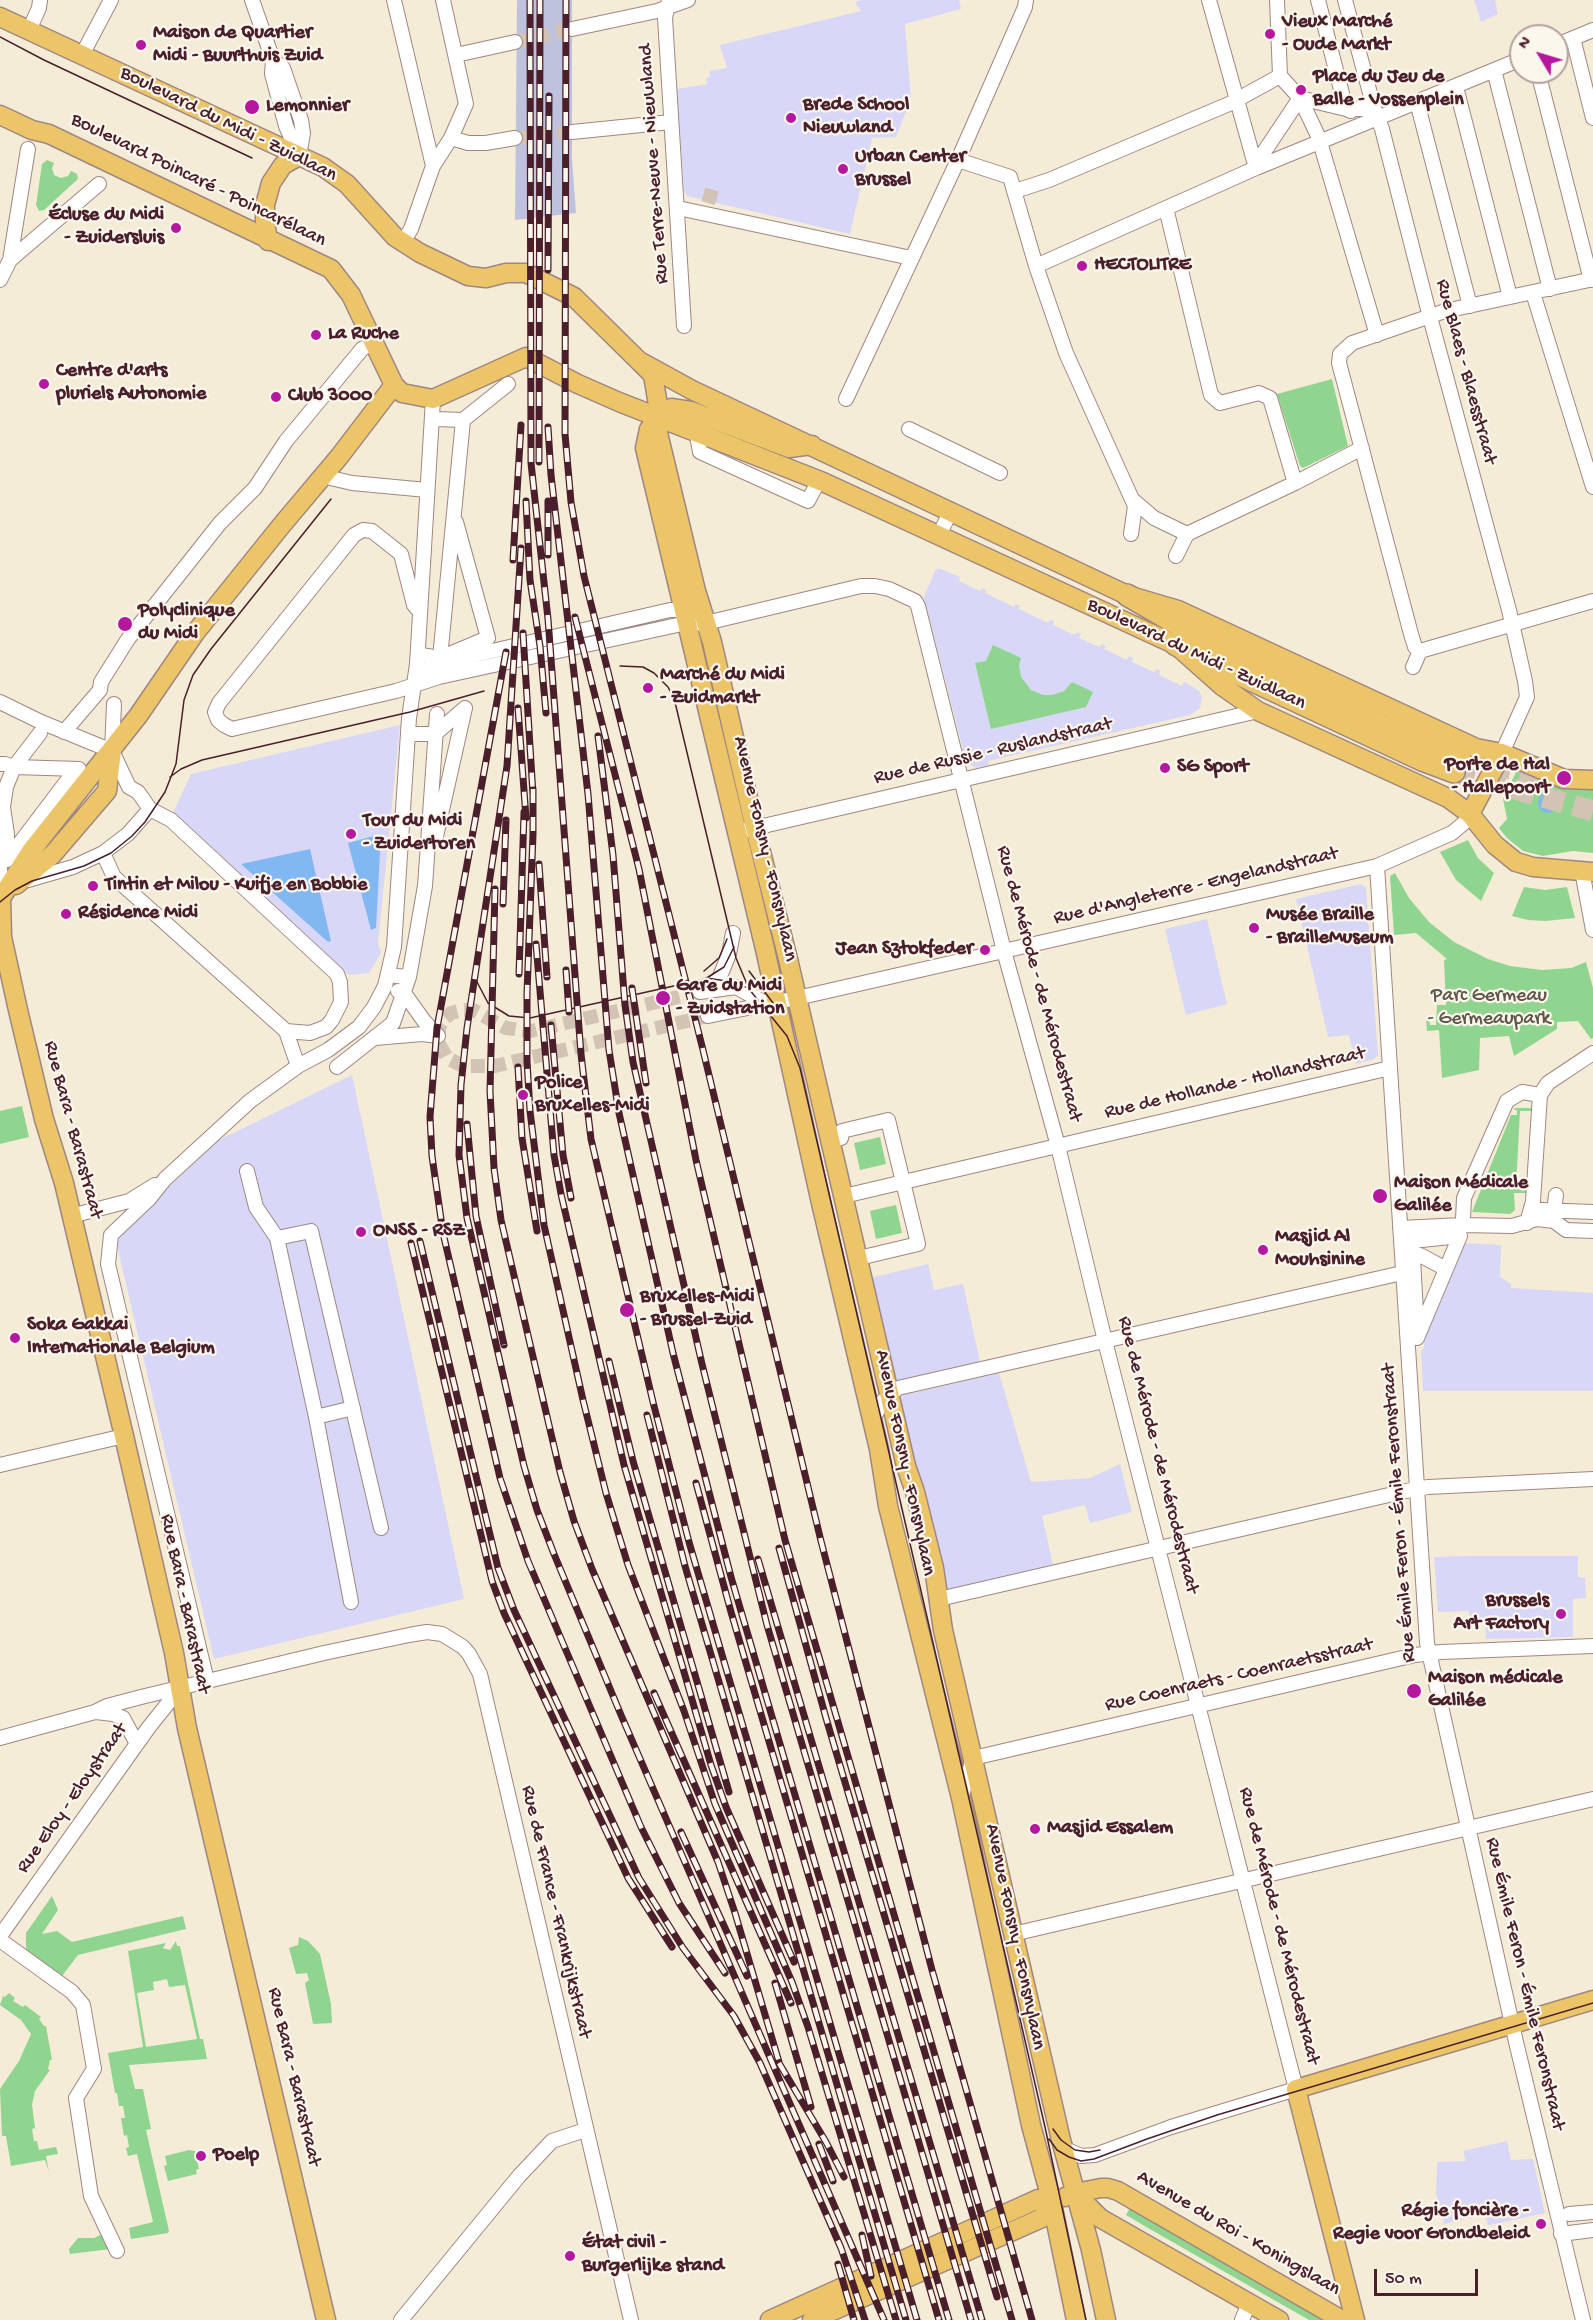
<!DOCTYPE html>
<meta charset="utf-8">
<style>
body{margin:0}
#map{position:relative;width:1593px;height:2320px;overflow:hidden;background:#f5ecd7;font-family:"Gochi Hand",sans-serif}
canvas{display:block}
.north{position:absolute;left:1509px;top:24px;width:60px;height:60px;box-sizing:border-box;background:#fbf7ec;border:2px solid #b4a19f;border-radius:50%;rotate:308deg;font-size:16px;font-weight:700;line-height:24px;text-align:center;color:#4a1f2b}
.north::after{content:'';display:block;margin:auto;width:21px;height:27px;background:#b5179e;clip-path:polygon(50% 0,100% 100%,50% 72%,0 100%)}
.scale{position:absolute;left:1374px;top:2269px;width:104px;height:27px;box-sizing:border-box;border:3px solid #4a1f2b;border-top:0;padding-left:8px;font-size:18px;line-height:21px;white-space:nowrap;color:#4a1f2b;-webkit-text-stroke:4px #fbf7ec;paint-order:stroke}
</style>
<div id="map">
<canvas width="1593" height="2320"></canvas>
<div class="north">N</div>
<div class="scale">50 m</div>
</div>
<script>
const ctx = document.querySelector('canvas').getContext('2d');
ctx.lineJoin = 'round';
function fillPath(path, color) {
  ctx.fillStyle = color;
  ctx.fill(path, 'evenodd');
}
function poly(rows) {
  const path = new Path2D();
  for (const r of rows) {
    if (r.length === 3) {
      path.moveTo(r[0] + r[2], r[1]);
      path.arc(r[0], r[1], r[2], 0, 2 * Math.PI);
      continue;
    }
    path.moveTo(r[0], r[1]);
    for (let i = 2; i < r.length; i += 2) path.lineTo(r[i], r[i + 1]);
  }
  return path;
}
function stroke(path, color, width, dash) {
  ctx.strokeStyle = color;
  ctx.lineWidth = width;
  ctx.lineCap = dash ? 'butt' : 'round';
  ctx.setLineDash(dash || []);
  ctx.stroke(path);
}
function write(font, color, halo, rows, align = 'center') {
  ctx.font = font + ' "Gochi Hand",sans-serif';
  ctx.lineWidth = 4.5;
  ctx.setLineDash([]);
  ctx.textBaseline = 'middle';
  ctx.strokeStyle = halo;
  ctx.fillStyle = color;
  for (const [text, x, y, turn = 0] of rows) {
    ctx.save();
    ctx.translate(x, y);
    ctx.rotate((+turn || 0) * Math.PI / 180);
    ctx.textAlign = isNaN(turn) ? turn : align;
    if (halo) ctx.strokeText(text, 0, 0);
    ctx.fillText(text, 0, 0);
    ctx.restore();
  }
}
fillPath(poly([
 [861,0,959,0,961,9,905,24,911,99,896,137,872,138,850,234,687,196,684,191,677,89,707,84,706,78,710,77,709,71,727,68,720,45,857,12,861,11,855,2],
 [1474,0,1495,0,1498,14,1481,22],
 [938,568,960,577,959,581,980,591,982,588,986,590,985,593,1014,607,1016,604,1020,606,1019,609,1048,623,1050,620,1054,621,1053,625,1074,635,1077,632,1081,634,1079,638,1099,647,1102,644,1106,646,1104,649,1127,660,1129,656,1133,658,1132,662,1154,672,1157,669,1160,671,1159,675,1182,686,1184,682,1193,687,1199,691,1202,697,1200,708,1190,715,988,761,989,765,976,768,963,760,960,751,963,749,927,609,924,610,922,602,935,571],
 [400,725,378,943,381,953,369,973,351,975,338,969,173,813,191,774],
 [1361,884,1366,888,1378,1055,1374,1059,1356,1064,1349,1035,1328,1037,1296,899],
 [1207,919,1227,1004,1186,1015,1165,929],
 [352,1075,464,1599,214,1659,115,1237,219,1140],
 [1463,1243,1501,1245,1500,1277,1511,1284,1511,1288,1593,1293,1593,1391,1423,1391,1421,1350,1424,1349,1424,1338],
 [928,1264,934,1290,963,1284,980,1362,896,1383,870,1278],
 [999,1373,1031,1482,1090,1478,1120,1464,1132,1512,1090,1523,1085,1505,1042,1516,1053,1565,953,1588,953,1591,946,1592,896,1394,908,1390,909,1394],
 [1471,1556,1578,1556,1578,1577,1585,1578,1586,1598,1573,1599,1573,1637,1486,1639,1485,1624,1470,1624,1469,1611,1438,1612,1434,1557],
 [1507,2141,1511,2160,1533,2159,1545,2213,1490,2225,1488,2225,1485,2214,1444,2224,1436,2193,1437,2162,1466,2161,1463,2151]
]), '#d8d7f8');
fillPath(poly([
 [517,0,572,0,572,158,576,213,515,220]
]), '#bfc2dd');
fillPath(poly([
 [47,160,54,163,52,168,54,175,61,178,68,176,71,171,77,174,78,179,44,210,39,211,36,205,42,164],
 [1332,379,1348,446,1303,468,1300,466,1277,394],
 [993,645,1021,658,1019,666,1021,677,1031,690,1043,695,1052,695,1064,691,1072,682,1093,692,1086,707,991,729,975,663,986,661],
 [1516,772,1525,772,1566,789,1593,790,1593,853,1573,851,1543,856,1523,851,1507,838,1499,828,1507,819,1503,799],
 [1468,840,1478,858,1494,873,1481,901,1456,880,1440,852],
 [1395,873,1409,898,1429,922,1454,942,1488,959,1510,966,1542,970,1571,968,1586,962,1593,988,1593,1038,1591,1039,1578,1021,1557,1022,1557,1029,1514,1056,1509,1036,1480,1038,1479,1070,1442,1078,1439,1030,1427,1031,1426,1017,1429,1017,1430,1025,1436,1025,1437,1005,1446,1005,1444,960,1447,959,1416,933,1394,935,1390,876],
 [1524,887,1545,890,1567,887,1575,918,1545,921,1528,920,1512,916],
 [22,1106,29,1137,0,1144,0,1111],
 [1515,1108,1531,1108,1531,1111,1520,1111,1516,1187,1527,1189,1527,1193,1514,1193,1515,1210,1510,1214,1472,1212,1511,1115,1517,1115,1517,1110,1514,1110],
 [880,1137,886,1164,860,1170,854,1143],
 [896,1205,902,1233,876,1239,870,1211],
 [52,1896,58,1910,42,1934,57,1931,72,1942,183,1916,186,1929,78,1955,62,1976,26,1950,26,1933],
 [299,1937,308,1941,320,1954,331,2004,332,2023,313,2024,305,1983,309,1980,307,1973,296,1974,289,1948,298,1945],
 [176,1941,177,1946,180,1946,200,2039,203,2039,207,2059,129,2065,135,2089,143,2089,151,2129,146,2130,169,2231,168,2233,131,2239,129,2228,153,2222,137,2154,128,2156,126,2148,129,2147,127,2135,124,2136,121,2118,125,2118,123,2106,119,2106,117,2093,115,2093,108,2053,143,2047,128,1951,166,1943,163,1948,170,1950],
 [167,1979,169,1987,185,1985,197,2039,146,2047,137,1993,154,1990,153,1982],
 [9,1993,15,1998,13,2001,23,2007,25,2005,41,2017,39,2019,44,2026,46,2026,52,2060,50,2060,48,2069,50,2070,35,2091,32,2105,35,2128,32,2129,34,2141,37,2141,39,2150,56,2147,58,2154,46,2156,49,2172,45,2160,11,2166,6,2136,2,2136,0,2089,19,2061,31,2034,21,2020,0,2005,3,1996,5,1997],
 [189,2150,195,2151,199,2169,196,2170,197,2174,168,2181,164,2166,167,2165,165,2156],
 [1131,2206,1329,2320,1309,2320,1148,2228,1126,2215],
 [104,2233,111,2249,70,2254,69,2249,78,2238,94,2238]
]), '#90d58f');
fillPath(poly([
 [1548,803,10],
 [381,834,376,928,371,930,348,843],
 [310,849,331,941,328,942,241,864]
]), '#82b8f1');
stroke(poly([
 [515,42,572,29],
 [515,138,572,132],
 [708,203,714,183],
 [700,992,531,1031,506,1028,473,1010,463,1010,451,1013,443,1020,439,1028,439,1044,447,1058,463,1066,495,1066,708,1016]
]), '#d3c3b5', 14, [14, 7]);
stroke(poly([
 [1460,758,1554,779],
 [1454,772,1593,811]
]), '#d3c3b5', 21, [21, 10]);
const minor = poly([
 [252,0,273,60,272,74,286,126,299,156],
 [394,0,433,166],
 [669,0,665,18,684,326],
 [1209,0,1256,168],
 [1277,0,1280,76,1300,98,1346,109,1367,109],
 [1318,0,1346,109,1351,111],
 [1345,0,1374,108,1382,129,1430,317,1509,610,1525,681,1527,697,1502,753],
 [572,29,657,11,688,0],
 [29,30,39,8,40,0],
 [1573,38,1593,118],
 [1557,45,1593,30],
 [82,55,111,0],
 [456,55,515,42],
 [273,60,283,68,301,120,303,133,299,156],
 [1494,70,1550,289],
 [1538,72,1591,280],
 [1456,87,1510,297],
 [1240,98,1280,76],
 [1417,102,1470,306],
 [572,132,671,122],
 [451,138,468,143,486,143,515,138],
 [1320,142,1377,335],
 [28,149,10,260,99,184],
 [1260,158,1300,98,1319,138],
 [958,160,1010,177,1036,266,1066,353,1135,506,1131,534],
 [1015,191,1049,180,1236,101],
 [678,208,911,258],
 [1166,208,1211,395,1220,403,1259,393,1270,398,1295,483],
 [403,242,411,229,433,166,451,138,466,104,443,0],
 [1036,266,1256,168,1521,59],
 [0,280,10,260],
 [1533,293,1593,487],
 [846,399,958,160,1025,7,1026,0],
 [436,419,463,420,508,384],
 [909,429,1000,473],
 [696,430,700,452,808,501,819,480],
 [322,476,352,483,427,490],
 [1133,500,1154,518,1187,534],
 [939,535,951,511],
 [1176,556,1187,534,1295,483,1362,448],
 [420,612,414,605,401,554,372,531,363,530,354,535,219,703,215,712,218,720,224,725,232,729,396,691,439,677,682,624,706,623,861,586,875,586,889,589,915,601,918,606,1004,951,1058,1146,1105,1341,1296,2089,1171,2127,1095,2155,1081,2156,1063,2148],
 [1420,651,1415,647,1411,634,1339,363,1340,354,1352,343,1445,311,1593,279],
 [421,655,440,658,488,638,456,522],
 [440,658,463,420],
 [1413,667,1420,651,1593,601],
 [414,684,424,671,440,663,670,610,684,610,689,616],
 [0,702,41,722,112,751,129,787,138,792,150,809],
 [64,732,100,690,101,682,128,639,220,523,255,488,286,441,362,349,374,342],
 [415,734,435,734,465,708],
 [112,751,114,704],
 [0,764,5,764,14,767,79,769],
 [150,809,171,820,337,974,340,982,341,1002,332,1020,326,1027,310,1033,286,1031],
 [746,830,1258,711],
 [435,841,465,708],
 [103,853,114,877,286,1031,298,1066],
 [7,860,7,834,3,807,6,787,14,767,40,733],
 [7,860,76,769],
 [1377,866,1427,1643,1516,2042,1583,2320],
 [0,868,1,898],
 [1582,871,1593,930],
 [28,880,73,867,103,853,128,834,150,809],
 [396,976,409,977,425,886,437,714],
 [705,990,719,979,729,954,733,933],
 [398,991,404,993,424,1021,438,1036],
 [700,992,736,987,767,1004],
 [708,1016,797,998,1377,866,1452,833,1465,822,1470,814],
 [375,1038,422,1034,438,1036],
 [337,1067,393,1023,409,977],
 [837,1139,841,1138,842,1131,888,1120,918,1244,859,1258],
 [247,1171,256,1207,277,1238],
 [844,1196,1390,1068],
 [1541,1210,1593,1212],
 [1554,1211,1556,1195],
 [71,1216,129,1201,155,1185],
 [1463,1219,1464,1198,1507,1101,1522,1092,1540,1095],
 [1527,1223,1533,1201,1540,1095,1548,1083,1593,1053],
 [1400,1228,1462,1225,1512,1226,1537,1219,1554,1221,1566,1230,1593,1231],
 [1412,1241,1460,1236,1417,1338],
 [1412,1241,1417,1331],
 [1408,1262,1413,1261,1420,1255,1446,1269],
 [316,1417,353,1408],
 [872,1421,883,1401,898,1388,1402,1273],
 [0,1465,124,1436],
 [939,1599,1406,1491,1428,1487,1593,1479],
 [351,1602,316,1417,277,1238,311,1231,381,1528],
 [207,1681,108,1264,111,1235,149,1199,165,1179,250,1101,298,1066,328,1050,359,1027,374,1007,385,986,394,947,409,718,417,664,433,399],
 [96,1712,113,1714,123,1718,137,1744],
 [0,1738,95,1712,107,1706,141,1697,324,1653,409,1635,427,1632,442,1634,463,1647,469,1654,480,1674,631,2320],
 [961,1798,973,1759,982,1756,1415,1655,1441,1652,1593,1646],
 [1013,1934,1593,1799],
 [0,1936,149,1727,181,1687],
 [0,1940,72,1992,83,2005,94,2069,76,2098,91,2196,117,2251],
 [1569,2214,1593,2212],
 [1561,2234,1593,2230],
 [401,2320,519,2176,552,2141,585,2130],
 [1242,2320,1249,2303]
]);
const major = poly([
 [0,17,323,167,347,184,395,237,420,253,468,276,486,278,506,273,526,273,574,297,639,361,692,390,1127,595,1178,610,1476,748,1502,753,1564,779,1593,780],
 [0,115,32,130,49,134,331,269,351,295,394,385,402,393,433,399,526,357,578,384,619,402,823,482,1176,645,1222,686,1258,711,1448,798,1470,814,1495,845,1516,862,1533,867,1593,872],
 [268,241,265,221,265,205,271,183,283,165,299,156],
 [639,361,653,375,660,417,658,433,696,591,712,642,755,828,788,959,906,1466,915,1492,934,1568,943,1630,1061,2140,1091,2250,1106,2320],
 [812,445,789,448,691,411,671,408,660,417,649,429,645,448,765,949,821,1203,879,1449,888,1506,961,1798,1031,2125,1052,2203,1076,2320],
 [1470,814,1502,753],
 [16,885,53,854,107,791,112,751],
 [1,898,2,937,18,1010,44,1119,64,1183,124,1436,174,1653,187,1728,326,2320],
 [1,898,31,851,138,716,195,633,281,526,339,457,394,385],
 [1076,2194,1100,2218,1279,2320],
 [1065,2197,1075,2193,1101,2188,1108,2188,1118,2191,1342,2320],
 [770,2320,1038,2199,1052,2203],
 [812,2320,1042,2218,1052,2203],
 [1355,2320,1296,2089,1593,2000]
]);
const highway = poly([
 [1127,595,1201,638,1382,726,1460,758],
 [1176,645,1422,760,1454,772]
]);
stroke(minor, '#a08681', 16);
stroke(major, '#a08681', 21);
stroke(highway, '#a08681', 24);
stroke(minor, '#fff', 14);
stroke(major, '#edc569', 18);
stroke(highway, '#edc569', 21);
stroke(poly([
 [0,37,44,60,252,158],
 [620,666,643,667,654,673,668,687,674,698,736,958,749,989,787,1036,800,1068,1045,2127,1086,2320],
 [170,777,181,769,202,760,410,712,484,691],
 [0,902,15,890,32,881,84,866,111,853,132,836,145,822,165,792,176,764,184,700,193,675,211,649,331,499],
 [476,959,476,980,488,1003,509,1016,530,1018,705,979,724,967,734,947],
 [704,971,719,958,727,939],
 [749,971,776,1007],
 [706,978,734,982,752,990],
 [1053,2129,1061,2140,1075,2150,1089,2152,1100,2150],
 [1049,2139,1057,2150,1069,2157,1081,2161,1094,2159,1147,2139,1217,2115,1593,2003]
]), '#4a1f2b', 1.5);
const rail = poly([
 [530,0,531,463,548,619,581,1054,591,1139,653,1402,689,1542,917,2320],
 [566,0,565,434,571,502,584,576,703,1050,821,1541,932,1970,1032,2320],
 [548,270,549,96],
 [548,427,551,475,588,794,609,1050,619,1113,673,1353,731,1577,949,2320],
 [539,462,540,0],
 [526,501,530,580,540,646,546,713],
 [521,548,507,766,467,1028,461,1085,459,1155,467,1218,524,1466,537,1510,554,1554,621,1715,884,2320],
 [548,555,548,501],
 [513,560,521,425],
 [575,617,639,869,696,1160,785,1540,1012,2320],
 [523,633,533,795],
 [506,652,437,1028,430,1117,432,1156,443,1233,500,1478,528,1561,641,1827,679,1903,725,1973],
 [518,708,526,818],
 [598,736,613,855,625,1005,633,1062,702,1364,767,1625,971,2320],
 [533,789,533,834,527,993,527,1061,530,1111,544,1225,583,1400,606,1493,628,1565,684,1711,715,1804,792,1982,808,2027,896,2320],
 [539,864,547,977],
 [495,889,490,1091,494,1168,501,1220,560,1472,574,1521,592,1569,718,1862,735,1913,779,2062],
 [503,904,506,820],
 [536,944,554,1155,561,1194,624,1465,711,1765,726,1807,794,1962],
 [566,970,569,1012],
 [519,974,524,812],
 [632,988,646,1083],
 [551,1025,563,1155,571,1198],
 [518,1067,522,1138,537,1231],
 [467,1124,476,1216,504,1345],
 [420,1241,498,1568,514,1610,639,1878,683,1948,734,2016,760,2063,841,2248,865,2320],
 [411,1243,492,1581,504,1613,628,1878,672,1947],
 [609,1361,633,1461,729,1792],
 [647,1415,685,1566,906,2320],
 [696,1483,731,1612,939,2320],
 [779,1548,826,1718,997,2297],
 [758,1559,982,2320],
 [654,1693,791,2003],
 [681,1832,747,1976],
 [775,1983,811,2107],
 [779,2063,826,2142,844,2177],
 [819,2144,833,2181],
 [862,2235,871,2276],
 [838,2264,854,2320]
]);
stroke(rail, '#4a1f2b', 7);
stroke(rail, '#fbf7ec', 4.5, [14]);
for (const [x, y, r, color] of [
 [1270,34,6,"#b5179e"],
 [141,45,6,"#b5179e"],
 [1301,90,6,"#b5179e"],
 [252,107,8,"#b5179e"],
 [791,118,6,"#b5179e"],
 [843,169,6,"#b5179e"],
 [176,228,6,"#b5179e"],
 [1082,266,6,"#b5179e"],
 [316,335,6,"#b5179e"],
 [44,384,6,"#b5179e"],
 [276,397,6,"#b5179e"],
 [125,624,8,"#b5179e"],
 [648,688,6,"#b5179e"],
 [1165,768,6,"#b5179e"],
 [1564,778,8,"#b5179e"],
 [351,834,6,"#b5179e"],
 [93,886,6,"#b5179e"],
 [66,914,6,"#b5179e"],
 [1254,928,6,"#b5179e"],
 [985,950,6,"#b5179e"],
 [663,998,8,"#b5179e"],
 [523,1095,6,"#b5179e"],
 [1380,1196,8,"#b5179e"],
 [361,1232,6,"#b5179e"],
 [1263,1250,6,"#b5179e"],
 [627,1310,8,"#b5179e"],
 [15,1338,6,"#b5179e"],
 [1561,1614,6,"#b5179e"],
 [1414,1691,8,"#b5179e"],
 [1035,1829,6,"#b5179e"],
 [201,2156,6,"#b5179e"],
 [1541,2224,6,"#b5179e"],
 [570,2256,6,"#b5179e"]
]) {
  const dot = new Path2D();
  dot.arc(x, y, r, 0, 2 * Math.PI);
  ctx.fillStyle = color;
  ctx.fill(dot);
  stroke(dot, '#fbf7ec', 2);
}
write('bold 20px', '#4a1f2b', '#fbf7ec', [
 ["Vieux Marché",1282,23],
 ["- Oude Markt",1282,46],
 ["Maison de Quartier",153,34],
 ["Midi - Buurthuis Zuid",153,57],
 ["Place du Jeu de",1313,78],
 ["Balle - Vossenplein",1313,101],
 ["Brede School",803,106],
 ["Nieuwland",803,129],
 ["Lemonnier",266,107],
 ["Urban Center",855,158],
 ["Brussel",855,181],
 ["Écluse du Midi",164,216,"right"],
 ["- Zuidersluis",164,239,"right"],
 ["HECTOLITRE",1094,266],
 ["La Ruche",328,335],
 ["Centre d'arts",56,372],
 ["pluriels Autonomie",56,395],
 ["Club 3000",288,397],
 ["Polyclinique",138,612],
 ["du Midi",138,635],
 ["Marché du Midi",660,676],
 ["- Zuidmarkt",660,699],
 ["Porte de Hal",1550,766,"right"],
 ["- Hallepoort",1550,789,"right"],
 ["SG Sport",1177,768],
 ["Tour du Midi",363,822],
 ["- Zuidertoren",363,845],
 ["Tintin et Milou - Kuifje en Bobbie",105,886],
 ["Résidence Midi",78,914],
 ["Musée Braille",1266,916],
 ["- BrailleMuseum",1266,939],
 ["Jean Sztokfeder",973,950,"right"],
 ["Gare du Midi",676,987],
 ["- Zuidstation",676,1010],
 ["Police",535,1084],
 ["Bruxelles-Midi",535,1107],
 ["Maison Médicale",1394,1184],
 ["Galilée",1394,1207],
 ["ONSS - RSZ",373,1232],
 ["Masjid Al",1275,1238],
 ["Mouhsinine",1275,1261],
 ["Bruxelles-Midi",640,1298],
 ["- Brussel-Zuid",640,1321],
 ["Soka Gakkai",27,1326],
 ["Internationale Belgium",27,1349],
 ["Brussels",1549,1602,"right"],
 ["Art Factory",1549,1625,"right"],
 ["Maison médicale",1428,1679],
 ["Galilée",1428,1702],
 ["Masjid Essalem",1047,1829],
 ["Poelp",213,2156],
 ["Régie foncière -",1529,2212,"right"],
 ["Regie voor Grondbeleid",1529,2235,"right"],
 ["État civil -",582,2244],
 ["Burgerlijke stand",582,2267]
], 'left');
write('20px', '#4a1f2b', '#fbf7ec', [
 ["Boulevard du Midi - Zuidlaan",228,125,26],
 ["Rue Terre-Neuve - Nieuwland",655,164,-94],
 ["Boulevard Poincaré - Poincarélaan",198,181,26],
 ["Rue Blaes - Blaesstraat",1465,372,75],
 ["Boulevard du Midi - Zuidlaan",1196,655,25],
 ["Rue de Russie - Ruslandstraat",993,752,-13],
 ["Avenue Fonsny - Fonsnylaan",764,849,77],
 ["Rue d'Angleterre - Engelandstraat",1196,887,-13],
 ["Rue de Mérode - de Mérodestraat",1038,984,75],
 ["Rue de Hollande - Hollandstraat",1235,1084,-13],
 ["Rue Bara - Barastraat",72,1130,75],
 ["Rue de Mérode - de Mérodestraat",1157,1455,76],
 ["Avenue Fonsny - Fonsnylaan",904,1463,78],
 ["Rue Émile Feron - Émile Feronstraat",1400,1513,-94],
 ["Rue Bara - Barastraat",184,1604,78],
 ["Rue Coenraets - Coenraetsstraat",1239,1676,-13],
 ["Rue Eloy - Eloystraat",73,1799,-55],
 ["Rue de France - Frankrijkstraat",555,1912,77],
 ["Rue de Mérode - de Mérodestraat",1278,1926,76],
 ["Avenue Fonsny - Fonsnylaan",1014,1937,78],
 ["Rue Émile Feron - Émile Feronstraat",1524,1984,77],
 ["Rue Bara - Barastraat",293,2077,77],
 ["Avenue du Roi - Koningslaan",1238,2234,30]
]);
write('20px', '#5f5649', '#fbf7ec', [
 ["Parc Germeau",1489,997],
 ["- Germeaupark",1489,1020]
]);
</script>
